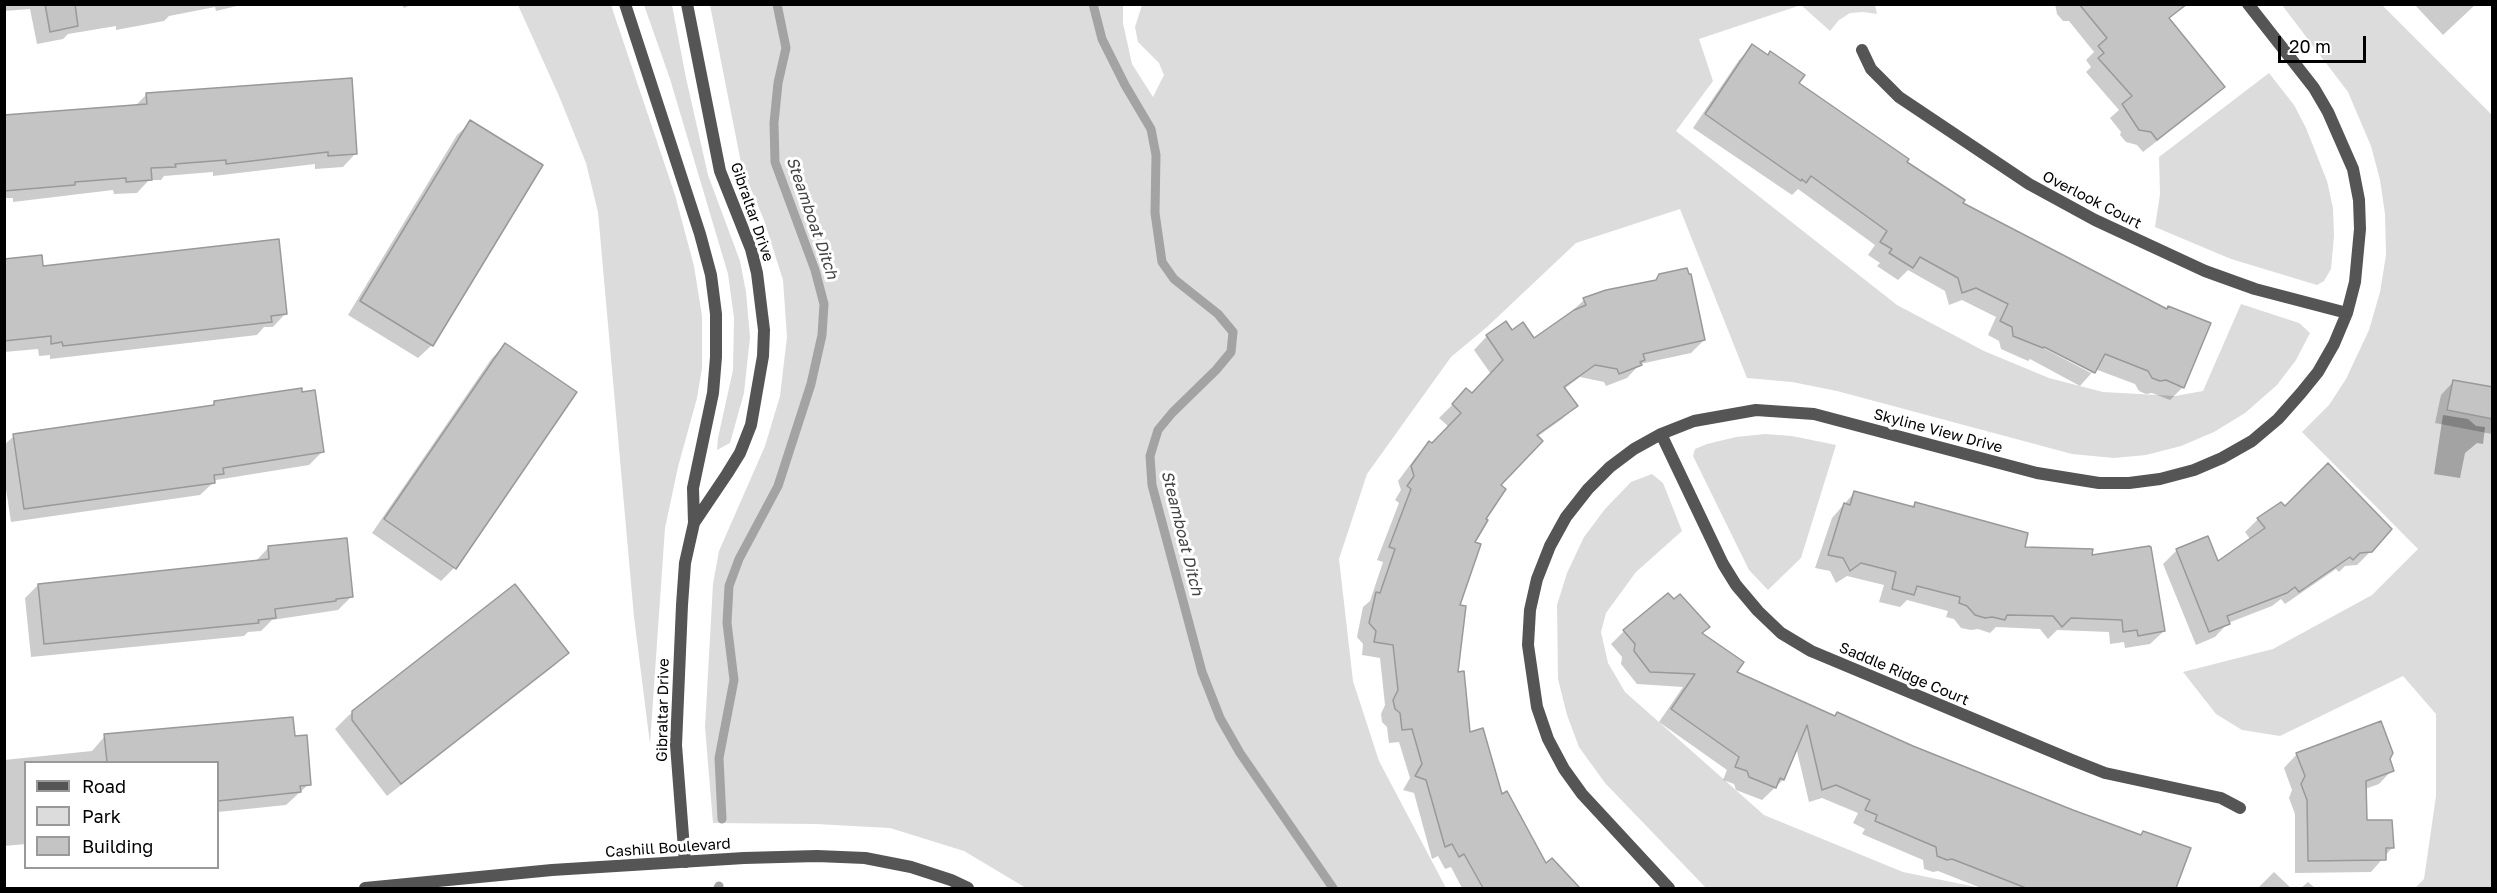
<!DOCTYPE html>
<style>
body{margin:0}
#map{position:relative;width:2497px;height:893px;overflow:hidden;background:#fff;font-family:"Golos Text",sans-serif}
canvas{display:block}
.frame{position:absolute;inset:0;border:6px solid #000;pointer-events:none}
.legend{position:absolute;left:24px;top:761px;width:195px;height:108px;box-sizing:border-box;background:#fff;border:2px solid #999;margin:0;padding:8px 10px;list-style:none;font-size:18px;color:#000}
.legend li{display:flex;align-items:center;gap:12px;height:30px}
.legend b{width:30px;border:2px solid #999}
.scale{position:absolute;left:2278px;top:36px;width:88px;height:27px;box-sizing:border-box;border:3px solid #000;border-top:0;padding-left:8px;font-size:18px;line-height:21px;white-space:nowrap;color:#000;-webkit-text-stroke:4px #fff;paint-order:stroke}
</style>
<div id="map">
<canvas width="2497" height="893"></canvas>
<div class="frame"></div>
<ul class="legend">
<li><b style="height:8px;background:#555"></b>Road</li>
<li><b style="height:16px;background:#dcdcdc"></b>Park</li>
<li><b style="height:16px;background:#c4c4c4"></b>Building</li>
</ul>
<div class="scale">20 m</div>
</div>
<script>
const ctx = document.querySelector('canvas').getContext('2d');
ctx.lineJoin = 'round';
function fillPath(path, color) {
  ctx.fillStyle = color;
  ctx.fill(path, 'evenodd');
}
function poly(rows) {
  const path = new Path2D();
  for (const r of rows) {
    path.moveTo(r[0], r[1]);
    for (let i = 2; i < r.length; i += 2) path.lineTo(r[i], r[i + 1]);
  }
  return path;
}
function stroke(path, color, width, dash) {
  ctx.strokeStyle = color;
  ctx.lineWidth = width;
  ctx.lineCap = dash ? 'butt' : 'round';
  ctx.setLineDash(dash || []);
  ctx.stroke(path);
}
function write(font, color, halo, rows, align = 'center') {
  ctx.font = font + ' "Golos Text",sans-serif';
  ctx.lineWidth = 6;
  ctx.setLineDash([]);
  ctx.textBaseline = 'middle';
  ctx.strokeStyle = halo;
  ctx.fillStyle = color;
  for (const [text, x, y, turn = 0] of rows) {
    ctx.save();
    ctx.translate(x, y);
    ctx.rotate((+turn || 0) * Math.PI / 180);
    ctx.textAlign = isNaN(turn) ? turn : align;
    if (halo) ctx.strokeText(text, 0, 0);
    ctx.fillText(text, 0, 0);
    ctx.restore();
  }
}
fillPath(poly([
 [518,5,611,5,675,195,694,266,702,316,702,368,697,398,678,467,665,528,650,744,634,617,598,212,586,163,559,96],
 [644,5,672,5,686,78,708,175,740,261,746,292,750,337,744,393,730,443,717,450,718,438,733,370,734,318,728,274,670,79],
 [710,5,1123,5,1123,23,1132,64,1153,97,1164,75,1159,63,1138,42,1135,27,1142,5,1875,5,1877,14,1863,12,1850,13,1839,20,1830,31,1801,5,1699,39,1713,81,1676,131,1897,305,1984,351,2049,378,2103,392,2175,396,2203,391,2241,304,2299,323,2310,333,2296,360,2277,385,2245,413,2214,432,2181,446,2146,455,2114,458,2072,454,1837,391,1792,382,1747,378,1680,209,1576,243,1487,327,1451,357,1367,474,1339,559,1353,681,1379,761,1446,888,1026,888,964,851,890,828,816,824,713,823,705,727,713,584,719,551,765,446,780,396,787,337,783,280,764,220,742,168],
 [2282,5,2382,5,2492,115,2492,888,2415,888,2424,879,2436,796,2436,714,2403,676,2280,736,2242,730,2216,714,2183,672,2273,649,2372,595,2418,549,2302,432,2329,405,2346,379,2369,330,2380,292,2386,255,2385,214,2380,180,2371,146,2348,92],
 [2269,73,2294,105,2306,128,2327,181,2333,208,2334,236,2331,269,2324,281,2317,285,2231,259,2155,227,2160,194,2159,157],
 [1765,434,1792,436,1836,445,1801,558,1768,590,1749,570,1693,456,1695,449,1707,444,1736,437],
 [1652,474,1663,483,1682,531,1636,572,1606,613,1601,632,1608,663,1625,692,1764,815,1903,872,1981,888,1706,888,1605,783,1579,747,1567,715,1558,679,1557,605,1567,573,1584,537,1605,509,1631,482]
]), '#dcdcdc');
fillPath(poly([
 [2443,415,2468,419,2476,426,2485,427,2483,444,2477,443,2465,453,2460,478,2434,474]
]), '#a3a3a3');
fillPath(poly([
 [4,4,245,4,216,11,215,7,169,16,164,21,116,30,116,26,68,34,63,39,37,44,30,9,4,11],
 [402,4,412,4,404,8],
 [2055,4,2172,4,2177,11,2168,19,2223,86,2210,100,2143,152,2137,145,2126,142,2120,135,2121,132,2110,118,2119,110,2086,72,2091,67,2086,60,2094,52,2069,21,2063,21,2057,14],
 [2414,4,2476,4,2443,35],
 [1753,46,1797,84,1961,204,2166,310,2168,308,2183,387,2170,400,2152,393,2146,394,2139,391,2135,384,2095,369,2080,386,2030,359,2028,361,2001,349,1999,341,1988,335,1996,317,1962,300,1949,305,1945,291,1908,270,1898,280,1877,266,1880,263,1868,255,1875,245,1798,189,1792,195,1693,128,1739,60],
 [2038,342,2091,370,2091,373,2036,344],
 [146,95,356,153,343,167,315,169,315,164,213,176,213,172,164,176,161,180,149,180,137,193,114,194,113,190,13,202,13,198,4,198,4,116,134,107],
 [471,122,432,345,418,358,348,315,457,135],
 [4,261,42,267,286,313,273,327,264,327,257,335,50,359,50,355,39,356,38,349,4,352],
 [1660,276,1704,340,1691,353,1640,364,1627,378,1606,386,1604,382,1580,377,1564,389,1576,406,1562,419,1537,437,1499,486,1473,543,1458,606,1456,673,1469,734,1501,796,1545,866,1552,860,1579,888,1462,888,1451,867,1445,869,1438,856,1432,859,1414,793,1403,790,1410,778,1399,742,1389,743,1387,727,1382,722,1381,714,1385,705,1380,658,1362,655,1363,644,1357,637,1363,607,1370,601,1383,562,1377,560,1399,503,1395,500,1401,490,1398,481,1416,457,1449,427,1439,418,1453,404,1471,395,1491,374,1474,350,1487,336,1512,332,1533,340,1570,313,1584,300,1607,291,1653,283],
 [505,345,454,568,441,581,372,533,492,358],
 [2454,381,2492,389,2492,434,2435,423,2441,395],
 [215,403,322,452,309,465,216,480,200,495,11,522,4,476,4,445,14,436,210,407],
 [1854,493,1911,508,1915,503,2023,548,2091,557,2164,631,2150,644,2125,648,2124,642,2110,644,2109,632,2057,630,2048,639,2040,629,1996,627,1990,633,1978,629,1971,630,1961,628,1954,619,1946,617,1948,611,1907,600,1900,607,1879,602,1884,585,1847,576,1836,583,1830,571,1815,568,1832,518],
 [2285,509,2371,551,2357,565,2345,566,2339,572,2336,569,2285,604,2281,599,2272,606,2228,623,2215,637,2196,645,2163,564,2177,550,2217,563,2251,540,2245,532,2258,519],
 [269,547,351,597,338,610,272,620,261,631,248,632,244,636,31,657,25,598,38,585,256,561],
 [515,586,567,653,554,666,387,796,335,729,348,716],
 [1624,631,1701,634,1735,673,1834,717,1837,714,1913,747,2139,836,2143,832,2189,849,2174,888,1981,888,1938,871,1933,872,1924,869,1923,860,1862,834,1865,829,1853,823,1858,813,1822,798,1809,802,1796,747,1783,780,1762,800,1736,790,1734,784,1723,780,1727,770,1659,722,1683,687,1637,684,1621,664,1622,657,1611,644],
 [105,736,294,738,309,784,286,805,218,812,218,762,26,762,26,844,4,846,4,760,92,751],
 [2297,754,2392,770,2379,784,2365,789,2365,822,2392,848,2371,872,2295,873,2295,814,2289,798,2292,790,2284,768],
 [2274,872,2291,888,2258,888],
 [2308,882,2315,888,2301,888]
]), '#0003');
stroke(poly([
 [1093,4,1102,39,1125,85,1151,129,1156,155,1155,213,1162,262,1174,279,1218,314,1233,332,1231,352,1216,370,1172,413,1158,430,1150,456,1152,485,1202,672,1220,718,1240,753,1333,888],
 [722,819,719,758,734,680,727,623,729,586,739,559,778,486,811,384,822,335,824,304,815,270,775,162,774,123,778,83,786,48,777,4],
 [718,888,719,886]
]), '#a3a3a3', 9);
const building = poly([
 [45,4,75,4,78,26,50,32,45,4],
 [2079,4,2187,4,2169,18,2225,87,2157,140,2151,132,2139,130,2122,104,2132,96,2098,58,2104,53,2098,46,2107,38,2079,4],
 [1752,44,1768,55,1770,51,1805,75,1799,83,1909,159,1907,162,1965,200,1963,203,2167,309,2168,306,2211,323,2184,388,2166,380,2160,381,2152,378,2148,371,2105,354,2095,373,2044,347,2043,348,2013,336,2012,327,2000,321,2008,304,1976,288,1962,293,1958,278,1920,257,1913,268,1889,253,1892,249,1880,242,1887,231,1811,176,1806,183,1802,179,1801,181,1705,114,1752,44],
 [352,78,357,154,328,156,328,152,226,164,226,160,175,164,176,167,151,168,152,180,126,182,126,178,75,182,75,185,4,191,4,115,147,104,146,93,352,78],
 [470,120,543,165,433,346,360,301,470,120],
 [279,239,287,314,271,316,272,322,63,346,62,342,51,344,51,336,4,341,4,259,42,255,43,266,279,239],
 [1687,268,1689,274,1691,274,1705,340,1643,354,1645,360,1640,362,1642,365,1619,374,1617,369,1595,365,1564,387,1578,406,1537,435,1543,441,1501,485,1506,489,1486,519,1488,520,1475,542,1481,544,1460,605,1466,606,1458,672,1464,671,1470,732,1483,728,1502,794,1507,791,1546,863,1552,858,1580,888,1483,888,1464,854,1459,857,1452,844,1445,847,1426,780,1415,776,1422,764,1412,729,1402,730,1400,713,1395,709,1393,700,1398,690,1393,645,1374,642,1376,631,1369,623,1376,592,1380,593,1395,549,1389,547,1411,489,1407,486,1414,476,1411,466,1429,441,1432,443,1461,413,1452,404,1466,388,1472,393,1503,360,1486,335,1506,321,1512,330,1523,322,1534,338,1574,310,1586,305,1583,298,1606,290,1656,280,1659,274,1687,268],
 [505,343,577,392,456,569,384,519,505,343],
 [2453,380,2493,387,2493,419,2447,410,2453,380],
 [302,388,302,392,315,390,324,452,223,468,224,474,214,475,215,483,24,509,13,434,214,405,214,401,302,388],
 [2328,463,2392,529,2372,552,2360,553,2353,560,2350,557,2299,592,2295,587,2287,593,2227,616,2230,624,2209,632,2176,549,2208,536,2218,561,2265,528,2257,518,2281,502,2285,506,2328,463],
 [1854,491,1914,507,1915,502,2028,533,2025,547,2093,549,2092,555,2149,546,2151,547,2165,631,2138,636,2137,630,2123,632,2122,620,2071,618,2062,627,2053,616,2007,615,2005,620,1992,617,1985,618,1975,615,1967,606,1959,603,1960,597,1917,586,1914,595,1892,589,1896,572,1861,563,1850,571,1843,558,1828,555,1844,503,1850,505,1854,491],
 [347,538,353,597,336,599,336,601,275,609,276,618,258,620,259,623,44,644,38,584,269,559,268,546,347,538],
 [515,584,569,653,401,784,352,720,352,711,515,584],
 [1668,593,1674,599,1680,594,1710,627,1702,633,1744,662,1737,672,1835,716,1837,712,1913,746,2073,810,2141,835,2143,831,2191,848,2176,888,2026,888,1952,859,1947,860,1937,856,1936,847,1875,821,1877,815,1865,810,1870,800,1836,785,1822,790,1807,725,1784,780,1780,778,1776,788,1749,777,1747,771,1735,767,1739,757,1671,709,1695,674,1650,672,1634,651,1635,644,1623,630,1668,593],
 [293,717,295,736,307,735,311,785,300,786,301,792,218,801,218,762,107,762,104,734,293,717],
 [2381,721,2393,753,2390,759,2394,771,2366,781,2367,820,2392,820,2394,848,2386,848,2386,860,2308,861,2307,800,2301,784,2305,776,2296,753,2381,721]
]);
fillPath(building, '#c4c4c4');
stroke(building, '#999', 1.5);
stroke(poly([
 [625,4,700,234,711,275,716,314,716,357,713,393,693,488,694,523,685,563,682,605,676,745,685,862],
 [687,4,720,171,751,249,757,273,764,330,763,356,751,425,740,453,727,474,694,523],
 [1862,50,1871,69,1899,97,2029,184,2095,220,2205,271,2255,289,2347,313],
 [1661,434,1723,564,1736,585,1758,611,1781,633,1811,651,2072,760,2105,773,2221,798,2240,808],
 [1669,888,1582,794,1564,769,1548,739,1537,707,1528,645,1530,610,1537,579,1550,546,1566,517,1588,489,1610,467,1634,449,1661,434,1694,421,1756,410,1814,414,2037,473,2099,483,2129,483,2160,479,2194,470,2222,458,2252,441,2278,419,2301,393,2318,372,2334,344,2347,313,2355,282,2360,229,2359,200,2353,169,2328,112,2314,88,2248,4]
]), '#555', 12);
stroke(poly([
 [365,888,552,870,744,858,817,856,865,858,911,867,951,880,968,888]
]), '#555', 12);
write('15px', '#000', '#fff', [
 ["Overlook Court",2092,200,27],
 ["Gibraltar Drive",752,212,71],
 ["Skyline View Drive",1938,431,15],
 ["Saddle Ridge Court",1904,674,23],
 ["Gibraltar Drive",663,710,-89],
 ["Cashill Boulevard",668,848,-4]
]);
write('italic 16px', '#444', '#fff', [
 ["Steamboat Ditch",812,218,71],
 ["Steamboat Ditch",1182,533,76]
]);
</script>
